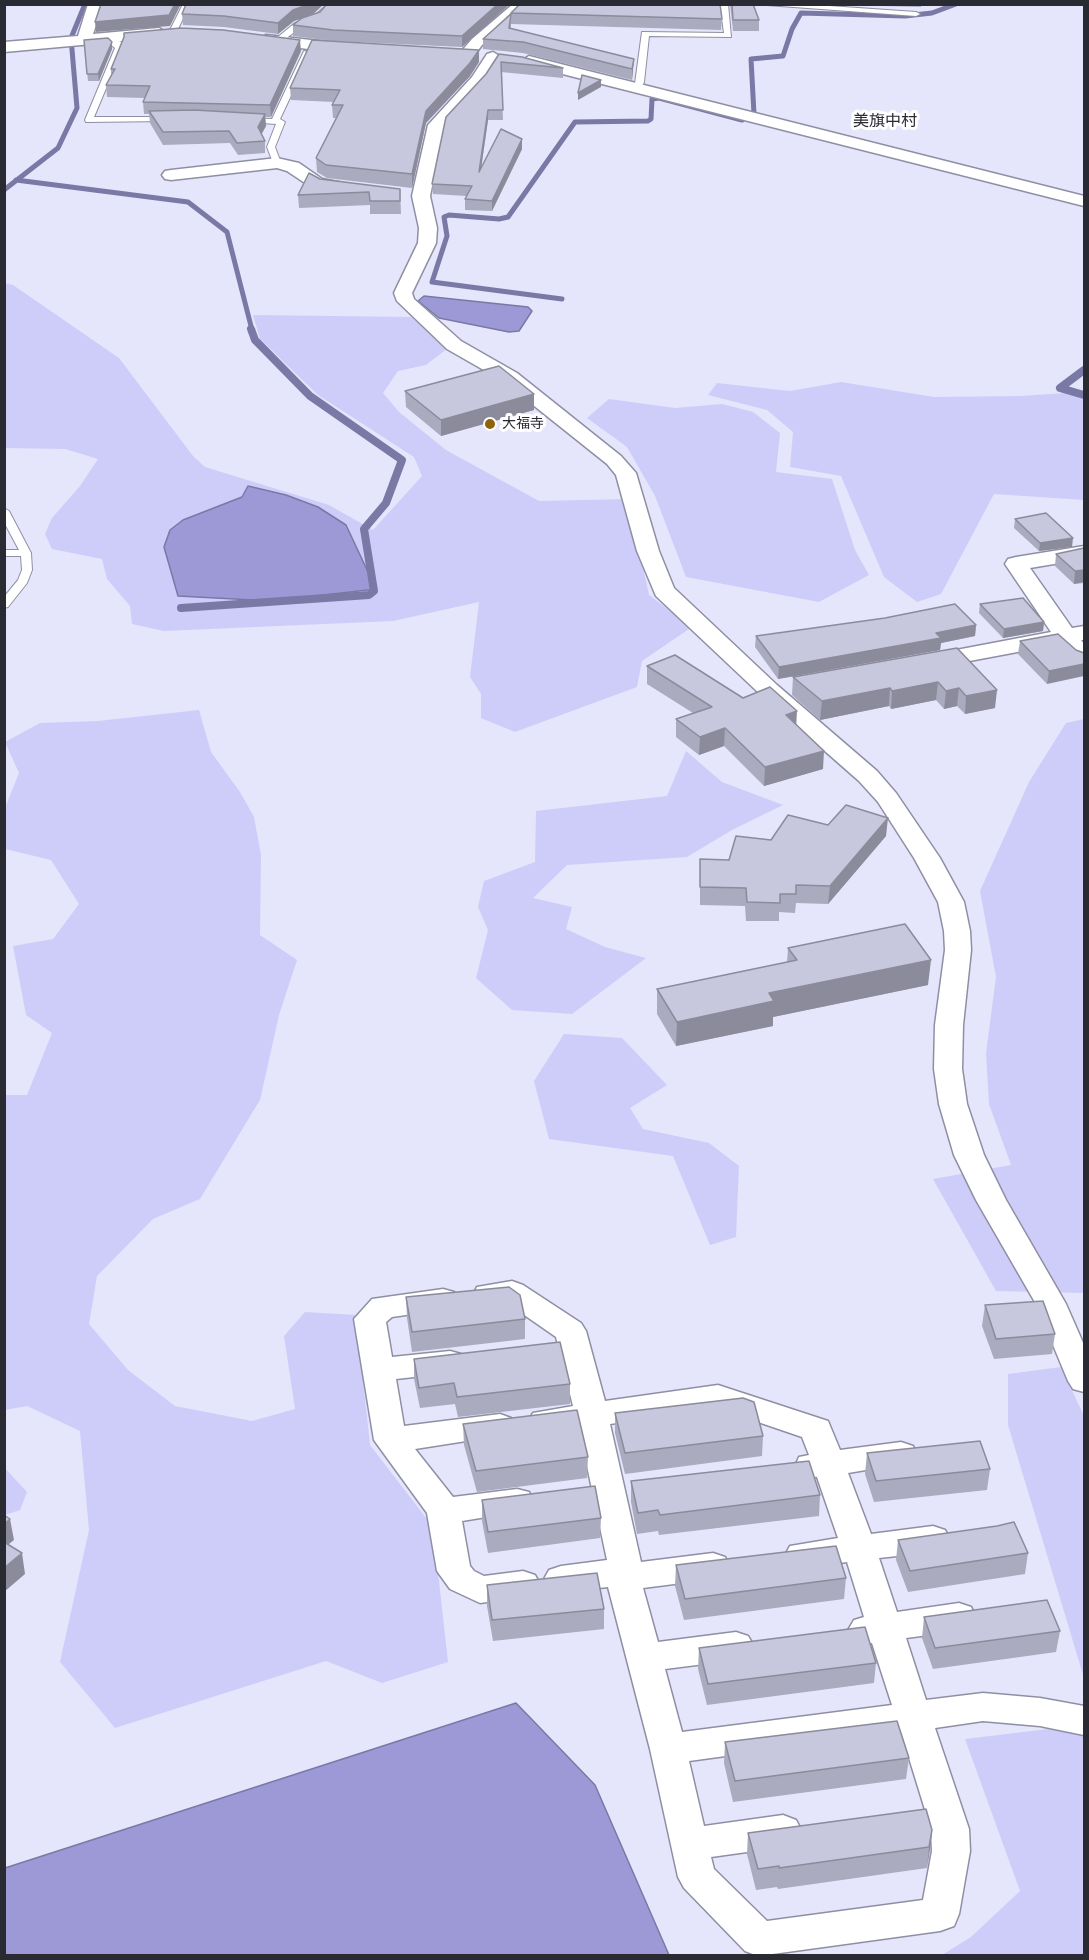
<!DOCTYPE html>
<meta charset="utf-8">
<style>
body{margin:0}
#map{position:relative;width:1089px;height:1960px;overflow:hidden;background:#e5e5fc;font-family:Lora,serif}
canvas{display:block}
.frame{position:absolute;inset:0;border:6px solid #2a2a33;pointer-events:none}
</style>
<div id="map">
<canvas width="1089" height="1960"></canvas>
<div class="frame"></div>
</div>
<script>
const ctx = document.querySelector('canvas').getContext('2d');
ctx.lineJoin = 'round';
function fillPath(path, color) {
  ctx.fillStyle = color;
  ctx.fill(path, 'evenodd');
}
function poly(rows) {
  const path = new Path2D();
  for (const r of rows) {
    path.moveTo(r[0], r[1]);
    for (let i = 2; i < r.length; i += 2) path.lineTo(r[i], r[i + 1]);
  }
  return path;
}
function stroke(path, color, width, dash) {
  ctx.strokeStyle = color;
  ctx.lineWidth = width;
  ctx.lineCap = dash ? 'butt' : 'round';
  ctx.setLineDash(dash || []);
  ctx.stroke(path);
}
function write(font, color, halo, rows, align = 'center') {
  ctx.font = font + ' Lora,"Noto Sans JP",serif';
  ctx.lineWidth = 6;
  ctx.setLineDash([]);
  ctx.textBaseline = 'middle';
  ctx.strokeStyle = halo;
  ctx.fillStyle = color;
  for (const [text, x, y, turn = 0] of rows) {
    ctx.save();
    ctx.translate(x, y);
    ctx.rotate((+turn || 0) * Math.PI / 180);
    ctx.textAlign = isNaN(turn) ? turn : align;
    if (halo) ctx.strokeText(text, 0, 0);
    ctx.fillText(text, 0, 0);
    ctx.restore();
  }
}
fillPath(poly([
 [4,283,13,285,119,358,193,456,205,467,329,505,373,530,422,476,414,457,318,395,260,339,253,315,411,317,448,348,426,365,398,371,383,393,399,412,446,450,539,501,628,499,649,595,692,627,642,661,637,687,515,732,481,718,481,694,470,677,479,602,393,621,164,631,132,624,130,606,107,579,102,559,52,549,45,534,52,518,80,486,98,459,65,449,5,448],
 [242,497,272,601,178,596,183,520],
 [841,382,934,397,1021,396,1079,392,1084,395,1084,500,994,494,941,594,917,602,884,577,841,476,790,467,793,432,767,410,708,395,717,383,790,391],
 [609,399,675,408,722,404,753,412,780,433,776,472,832,479,855,550,869,575,819,602,686,577,655,496,627,447,587,418],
 [199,710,211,752,240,792,254,817,261,855,260,935,297,960,279,1015,260,1100,200,1199,153,1219,97,1276,89,1324,128,1370,175,1406,252,1421,295,1409,284,1336,305,1312,356,1315,370,1445,433,1527,448,1662,382,1683,326,1661,115,1728,60,1662,89,1530,80,1431,27,1406,5,1410,4,1095,27,1095,52,1033,26,1015,13,946,53,939,79,904,51,860,5,849,5,808,19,773,5,742,40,723,98,721],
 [1084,719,1084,1293,996,1291,933,1179,1011,1165,989,1104,986,1053,996,977,980,891,1029,782,1066,723],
 [686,751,722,782,783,805,732,830,687,857,567,865,533,898,572,907,566,929,605,947,646,958,572,1014,512,1010,476,978,488,930,478,907,484,881,535,862,536,811,667,796],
 [564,1034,622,1038,667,1085,630,1108,643,1129,709,1143,739,1166,736,1237,710,1245,673,1156,549,1139,534,1081],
 [1061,1367,1084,1416,1084,1678,1008,1425,1008,1374],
 [4,1467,27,1492,20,1510,5,1515],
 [1048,1729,1084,1736,1084,1955,942,1955,971,1937,1020,1891,965,1739]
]), '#cecdfa');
const water = poly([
 [424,296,528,307,532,311,519,331,509,332,439,318,418,301,424,296],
 [248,486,286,495,318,507,346,525,376,589,272,601,178,596,164,547,170,530,183,520,242,497,248,486],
 [516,1703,595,1785,669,1955,5,1955,5,1868,516,1703]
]);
fillPath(water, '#9c99d6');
stroke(water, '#7a78a5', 1.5);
stroke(poly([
 [754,114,751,59,783,56,792,29,801,13,905,16,932,13,956,4],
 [16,180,188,202,227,232,252,330],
 [4,190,58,148,77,108,71,38,85,4],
 [562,299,432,282,447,236,444,217,449,215,499,219,508,217,575,122,648,121,651,119,652,99,659,98,742,120]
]), '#7a78a5', 5);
stroke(poly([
 [1084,370,1060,388,1084,395],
 [181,608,369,595,374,591,364,529,386,503,402,460,310,396,255,340,251,329]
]), '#7a78a5', 8);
const service = poly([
 [183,4,190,4,178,29,172,34,166,34,165,32,171,28,183,4],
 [328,4,336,4,319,21,301,27,280,43,273,41,295,23,313,17,328,4],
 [720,4,728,4,731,37,649,36,644,82,640,91,634,91,642,32,724,33,720,4],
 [753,4,800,4,916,12,920,14,916,16,753,4],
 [105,36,111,36,122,43,123,48,94,117,166,117,170,119,169,121,86,122,85,120,115,48,105,40,105,36],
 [304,51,311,53,280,119,285,122,275,147,281,163,274,165,267,147,276,124,248,122,244,120,248,118,272,119,304,51],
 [4,508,9,511,31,553,32,570,27,583,8,607,4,608,4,597,18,580,22,570,21,556,4,556,4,550,19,550,4,522,4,508]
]);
const minor = poly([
 [88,4,103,4,93,34,159,28,167,33,159,38,4,52,4,42,78,36,88,4],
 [513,4,530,4,482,45,473,57,461,57,459,54,472,39,513,4],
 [266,35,347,44,355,49,347,54,261,43,258,40,266,35],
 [493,52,501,57,486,80,444,126,430,196,437,228,436,243,412,293,414,299,461,341,517,373,621,456,636,473,659,551,674,588,777,685,877,771,896,793,940,858,964,902,970,931,971,950,963,1025,962,1069,967,1104,984,1155,1006,1200,1066,1304,1084,1345,1084,1392,1073,1389,1068,1381,1036,1304,976,1200,954,1155,939,1104,934,1069,935,1025,945,950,944,931,938,902,914,858,878,802,859,781,761,695,656,596,637,551,616,475,607,464,503,381,447,349,397,301,394,293,418,243,419,228,412,196,428,125,472,77,487,54,493,52],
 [529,56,1084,196,1084,206,523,64,521,61,529,56],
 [277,158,299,163,322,179,348,184,351,188,348,192,342,193,311,187,287,171,277,168,171,180,165,179,162,175,165,171,171,170,277,158],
 [1084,546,1084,559,1030,568,1072,628,1084,626,1084,640,1081,640,1084,644,1084,664,1076,662,1060,644,927,669,919,667,915,662,919,657,1051,632,1005,564,1008,559,1016,557,1084,546],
 [512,1281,523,1285,581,1323,586,1331,605,1401,718,1385,828,1421,840,1450,901,1442,913,1446,917,1454,913,1462,848,1473,871,1534,933,1526,945,1530,950,1539,945,1548,933,1552,879,1558,897,1612,959,1603,971,1607,976,1617,971,1627,959,1631,906,1638,926,1700,983,1693,1040,1698,1084,1706,1084,1735,1040,1726,983,1721,935,1728,969,1829,970,1851,959,1914,954,1926,940,1931,758,1956,745,1951,684,1888,678,1877,650,1749,608,1587,561,1592,549,1588,544,1579,549,1570,561,1566,607,1560,579,1428,544,1433,533,1429,528,1421,533,1413,573,1406,556,1337,507,1303,488,1306,477,1303,473,1295,477,1287,512,1281],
 [717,1408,802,1437,809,1455,799,1457,795,1466,799,1475,817,1477,838,1538,790,1546,785,1555,790,1564,802,1568,847,1562,864,1617,854,1620,848,1630,854,1640,866,1644,872,1643,892,1705,682,1732,665,1669,736,1660,748,1656,754,1646,748,1636,736,1632,658,1642,643,1588,713,1579,725,1575,730,1566,725,1557,713,1553,641,1562,610,1424,717,1408],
 [901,1732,931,1829,932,1851,923,1900,767,1921,714,1869,711,1857,783,1847,796,1842,802,1831,796,1820,783,1815,704,1826,689,1761,901,1732],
 [443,1289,454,1292,458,1300,454,1308,392,1317,386,1322,392,1357,450,1351,461,1354,466,1362,461,1370,450,1373,396,1379,404,1426,500,1414,511,1418,516,1426,511,1434,415,1449,453,1497,517,1489,529,1492,534,1501,529,1510,462,1521,470,1566,474,1571,484,1576,523,1571,535,1575,540,1584,535,1593,523,1597,480,1603,450,1589,437,1571,427,1513,374,1440,354,1319,372,1299,443,1289]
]);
stroke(service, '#8f8fa4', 2);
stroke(minor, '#8f8fa4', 3);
fillPath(service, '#fff');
fillPath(minor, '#fff');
fillPath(poly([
 [324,4,313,14,320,12,327,4,510,4,462,47,333,41,293,36,293,25,300,19,294,21,278,34,224,27,183,25,182,14],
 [520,4,722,19,721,30,511,24,511,28,633,70,632,80,523,53,483,49,483,39],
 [730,4,753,4,759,20,759,31,733,31],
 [880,4,921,4,921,7,880,6],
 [84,40,112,49,99,81,88,81],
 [479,50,479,62,470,76,426,123,412,188,327,178,317,172,316,158,336,118,333,118,332,105,334,102,291,100,290,88],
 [301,51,271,117,265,117,266,126,261,134,265,141,265,153,238,155,230,143,163,145,150,123,149,114,144,114,143,102,145,98,107,97,106,85,111,75,111,69],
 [499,54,563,68,563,78,501,72,503,120,488,120,481,168,522,139,522,149,492,211,465,210,465,199,467,196,433,194,432,184,486,74],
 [320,179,400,189,401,214,370,214,370,205,299,208,298,195],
 [405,391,534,410,441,436,406,407],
 [1015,519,1072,547,1039,551,1014,528],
 [1084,548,1084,583,1074,584,1055,566,1056,554],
 [980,604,1044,622,1043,631,1003,638,979,613],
 [976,625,975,636,941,643,940,650,778,679,755,647,756,636],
 [1020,641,1076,650,1047,684,1018,654],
 [957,648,995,708,965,714,957,706,944,709,936,700,891,709,889,706,820,720,792,695,793,677],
 [647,666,743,698,797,725,823,769,764,786,724,746,699,755,676,737,676,719,693,713,647,684],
 [828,825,886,836,828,904,796,903,795,913,779,912,779,921,746,921,745,906,700,905,700,859,729,860,771,840],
 [788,948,928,985,773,1017,773,1026,676,1046,657,1014,657,989,787,962],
 [406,1297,525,1319,525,1339,412,1352,407,1318],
 [985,1305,1055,1334,1052,1354,994,1359,982,1326],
 [414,1359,570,1384,570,1404,458,1417,455,1404,420,1408,414,1379],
 [615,1413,763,1436,762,1456,625,1474,615,1433],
 [463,1424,588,1457,587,1478,477,1492,464,1445],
 [867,1453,990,1469,987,1490,874,1502,865,1474],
 [631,1481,820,1495,819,1516,659,1535,658,1531,637,1534,631,1502],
 [482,1500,601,1518,600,1538,488,1553,482,1521],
 [898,1540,1028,1553,1025,1574,908,1592,896,1560],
 [676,1565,846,1578,844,1599,684,1620,675,1586],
 [487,1585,604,1609,604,1629,493,1641,487,1606],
 [924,1617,1060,1631,1056,1652,933,1669,922,1638],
 [699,1648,876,1663,874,1683,707,1705,698,1669],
 [725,1742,909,1758,906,1779,733,1802,724,1763],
 [932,1830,927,1868,778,1889,777,1887,756,1890,747,1854,748,1833]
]), '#ababbf');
fillPath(poly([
 [175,4,181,4,170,26,96,32,95,22],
 [310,4,324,4,312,15,294,21,278,34,278,23,293,10],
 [498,4,510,4,462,47,462,36],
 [300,40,301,51,271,117,270,105],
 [112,42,112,49,99,81,98,74],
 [479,50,479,62,470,76,426,123,412,188,412,174,426,111],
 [634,59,633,70,632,80,632,69],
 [601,80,601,87,578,100,578,93],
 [488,110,488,120,479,183,479,172],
 [265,114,266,126,259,139,258,127],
 [522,139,522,149,492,211,492,201],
 [534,394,534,410,441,436,441,420],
 [1073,538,1072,547,1039,551,1040,543],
 [1084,570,1084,582,1074,584,1075,571],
 [1044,622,1043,631,1003,638,1004,629],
 [976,625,975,636,941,643,940,650,778,679,779,667,936,633],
 [1084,664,1084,676,1047,684,1049,671],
 [938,682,936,700,891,709,892,691],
 [890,688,889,706,820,720,822,701],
 [959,688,957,706,944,709,946,691],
 [997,690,995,708,965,714,966,696],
 [797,711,796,729,786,715],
 [725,728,724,746,699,755,700,737],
 [824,751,823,769,764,786,765,767],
 [888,818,886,836,828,904,830,886],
 [931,960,928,985,773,1017,773,1026,676,1046,677,1022,769,993],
 [10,1519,14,1540,4,1548,4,1524],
 [22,1553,25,1574,4,1592,4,1568],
 [932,1830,930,1850,927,1868,929,1847]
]), '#8b8b9b');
const building = poly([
 [101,4,175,4,169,15,95,22,101,4],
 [186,4,310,4,293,10,278,23,224,16,182,14,186,4],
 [327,4,498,4,462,36,333,30,293,25,302,18,320,12,327,4],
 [520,4,720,4,722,19,511,13,520,4],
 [732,4,753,4,759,20,733,20,732,4],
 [511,14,509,28,634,59,632,69,523,42,483,39,511,14],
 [181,28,223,30,300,40,270,105,143,102,150,86,106,85,115,69,111,69,124,37,124,33,181,28],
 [108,38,112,42,98,74,87,74,84,40,108,38],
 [312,40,479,50,470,63,426,111,412,174,326,165,316,158,343,105,332,105,340,90,290,88,312,40],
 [499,54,522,57,563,68,501,62,503,110,488,110,479,172,501,129,522,139,492,201,465,199,472,186,432,184,446,117,486,74,499,54],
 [582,75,601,80,578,93,582,75],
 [194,110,265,114,258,127,265,141,237,143,229,131,163,132,149,111,194,110],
 [309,173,320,179,400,189,400,201,370,201,369,192,298,195,309,173],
 [499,366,534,394,441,420,405,391,499,366],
 [1046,513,1073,538,1040,543,1015,519,1046,513],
 [1084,548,1084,570,1075,571,1056,554,1084,548],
 [1023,598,1044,622,1004,629,980,604,1023,598],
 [955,604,976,625,936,633,941,638,779,667,756,636,885,618,955,604],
 [1058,634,1076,650,1084,653,1084,664,1049,671,1020,641,1058,634],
 [957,648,997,690,966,696,959,688,946,691,938,682,892,691,890,688,822,701,793,677,957,648],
 [675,655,743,698,770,687,797,711,786,715,824,751,765,767,725,728,700,737,676,719,712,707,647,666,675,655],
 [846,805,888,818,830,886,796,885,796,894,780,894,780,903,747,902,746,888,700,887,700,859,729,860,736,836,771,840,788,815,828,825,846,805],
 [905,924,931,960,769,993,774,1001,677,1022,657,989,797,960,788,948,905,924],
 [509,1287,520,1295,525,1319,412,1332,406,1297,509,1287],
 [1043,1301,1055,1334,996,1339,985,1305,1043,1301],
 [560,1342,570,1384,457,1397,454,1383,419,1388,414,1359,560,1342],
 [743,1398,754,1402,763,1436,625,1453,615,1413,743,1398],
 [577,1410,588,1457,476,1471,463,1424,577,1410],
 [980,1441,990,1469,876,1481,867,1453,980,1441],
 [809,1461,820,1495,660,1515,658,1510,638,1513,631,1481,809,1461],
 [595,1486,601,1518,488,1532,482,1500,595,1486],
 [4,1515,10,1519,4,1524,4,1515],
 [1014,1522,1028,1553,910,1571,898,1540,997,1526,1014,1522],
 [4,1542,22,1553,4,1568,4,1542],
 [836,1546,846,1578,685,1599,676,1565,836,1546],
 [597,1573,604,1609,492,1620,487,1585,597,1573],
 [1047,1600,1060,1631,935,1648,924,1617,1047,1600],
 [865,1627,876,1663,708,1684,699,1648,865,1627],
 [897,1721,909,1758,735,1781,725,1742,897,1721],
 [926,1809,932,1830,929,1847,779,1868,779,1866,758,1869,748,1833,926,1809]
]);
fillPath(building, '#c7c7de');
stroke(building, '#8b8b9b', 1.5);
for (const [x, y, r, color] of [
 [490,424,6,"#8f620b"]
]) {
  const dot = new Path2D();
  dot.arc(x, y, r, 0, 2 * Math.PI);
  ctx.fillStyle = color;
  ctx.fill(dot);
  stroke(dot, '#fff', 2);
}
write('14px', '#2a2a33', '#fff', [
 ["大福寺",502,424]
], 'left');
write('16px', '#2a2a33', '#fff', [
 ["美旗中村",885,121]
]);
</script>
